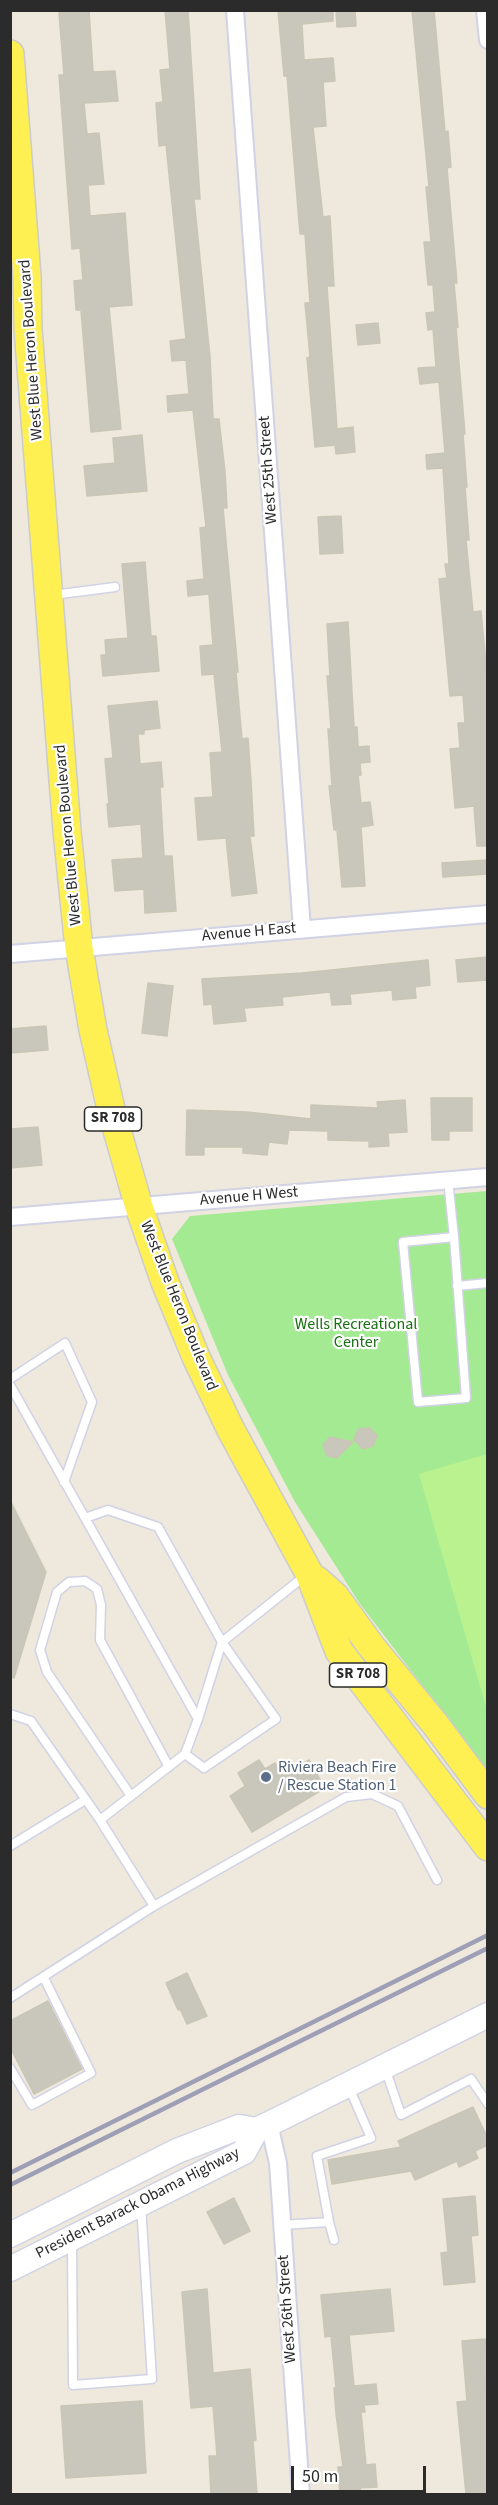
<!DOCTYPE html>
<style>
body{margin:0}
#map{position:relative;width:498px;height:2505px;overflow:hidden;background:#eee9dc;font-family:"Source Sans 3",sans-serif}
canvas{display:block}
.frame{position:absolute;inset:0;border:12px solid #2b2b2b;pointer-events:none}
.scale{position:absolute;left:291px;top:2466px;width:135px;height:27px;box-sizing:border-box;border:3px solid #2b2b2b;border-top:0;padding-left:8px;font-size:18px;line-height:21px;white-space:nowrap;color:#2b2b2b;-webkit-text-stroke:4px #fff;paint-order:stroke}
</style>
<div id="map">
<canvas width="498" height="2505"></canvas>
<div class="frame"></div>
<div class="scale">50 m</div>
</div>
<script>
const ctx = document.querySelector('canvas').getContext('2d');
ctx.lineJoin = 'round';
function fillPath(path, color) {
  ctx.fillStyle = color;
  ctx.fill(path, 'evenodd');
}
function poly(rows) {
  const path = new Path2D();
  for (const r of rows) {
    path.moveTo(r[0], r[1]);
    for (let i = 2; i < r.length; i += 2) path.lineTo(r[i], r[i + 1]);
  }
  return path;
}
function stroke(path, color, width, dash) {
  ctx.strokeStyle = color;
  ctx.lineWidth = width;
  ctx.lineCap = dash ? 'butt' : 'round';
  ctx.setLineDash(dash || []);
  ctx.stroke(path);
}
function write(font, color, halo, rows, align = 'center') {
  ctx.font = font + ' "Source Sans 3",sans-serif';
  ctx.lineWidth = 4.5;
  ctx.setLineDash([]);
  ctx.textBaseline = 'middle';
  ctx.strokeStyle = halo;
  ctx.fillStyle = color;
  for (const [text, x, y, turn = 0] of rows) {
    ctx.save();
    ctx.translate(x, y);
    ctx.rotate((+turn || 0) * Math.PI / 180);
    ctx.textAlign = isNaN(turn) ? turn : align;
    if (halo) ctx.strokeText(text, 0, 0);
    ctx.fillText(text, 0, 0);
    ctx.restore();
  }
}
fillPath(poly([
 [487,1191,487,1770,360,1604,295,1502,228,1375,172,1239,190,1216]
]), '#a4ea93');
fillPath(poly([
 [487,1454,488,1706,486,1707,419,1474]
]), '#b9f28e');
const building = poly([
 [89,10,93,72,115,71,118,101,84,103,87,134,99,133,104,184,88,185,90,216,125,213,132,305,109,307,121,429,91,432,81,310,76,310,74,281,83,280,80,248,72,249,59,75,64,75,59,13,89,10],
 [165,10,188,10,200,199,194,199,210,357,213,419,219,419,225,472,227,508,223,508,238,672,236,672,242,739,248,738,251,781,254,836,250,836,257,893,232,896,226,838,198,840,195,798,213,797,210,753,222,752,214,674,202,675,200,646,213,645,209,594,188,596,187,581,204,579,200,528,206,527,193,410,168,412,167,396,189,394,186,360,172,361,170,341,186,339,166,145,159,146,156,103,163,102,160,70,170,69,165,10],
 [278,10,333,10,333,21,302,24,304,60,333,58,335,81,323,82,326,126,313,127,323,217,330,216,334,286,327,286,337,429,353,427,355,452,336,454,335,445,315,447,307,358,310,357,305,303,310,303,305,234,300,234,287,76,284,76,278,10],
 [336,10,355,10,356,26,337,27,336,10],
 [412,10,434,10,445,132,448,131,451,167,447,168,457,283,454,283,458,327,456,328,465,434,463,434,467,487,465,487,469,540,466,540,473,612,481,611,485,653,488,701,488,846,477,846,474,806,455,808,450,749,460,748,458,723,465,723,463,695,450,696,439,579,447,578,445,564,449,564,443,468,427,469,426,455,445,453,439,382,420,384,418,368,436,367,433,329,428,330,426,313,435,312,433,285,428,285,424,242,431,242,426,187,429,187,412,10],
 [378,323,380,343,358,345,356,325,378,323],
 [142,435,147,491,87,496,84,466,115,463,113,438,142,435],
 [341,516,343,553,320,554,318,517,341,516],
 [145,562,151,636,156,636,159,671,103,676,101,655,106,655,105,640,128,638,122,564,145,562],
 [348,622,354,727,357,727,358,747,369,746,370,762,360,763,361,775,358,775,361,803,370,802,373,825,361,827,365,886,342,887,337,830,334,830,329,786,332,786,328,729,331,729,327,676,330,676,327,624,348,622],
 [157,701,160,728,144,730,144,734,138,734,140,764,161,762,163,787,160,787,164,856,172,856,176,911,145,913,144,889,115,891,112,860,143,858,141,824,109,827,107,804,109,804,105,759,113,758,108,706,157,701],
 [488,860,488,874,443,877,442,863,488,860],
 [488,957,488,980,458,982,456,960,488,957],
 [428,960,430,985,415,987,416,998,393,1000,392,990,350,994,351,1004,332,1005,330,992,282,997,283,1005,244,1008,246,1021,214,1024,212,1004,204,1005,202,979,302,973,428,960],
 [148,983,173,986,167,1036,142,1033,148,983],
 [46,1026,48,1050,10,1053,10,1029,46,1026],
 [431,1098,472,1098,472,1131,449,1131,449,1140,432,1140,431,1098],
 [405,1100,407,1132,388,1133,389,1146,369,1147,369,1141,328,1140,328,1131,289,1130,287,1144,269,1142,267,1155,243,1153,243,1147,204,1147,204,1155,186,1155,187,1110,247,1112,311,1119,311,1105,378,1108,377,1102,405,1100],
 [38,1127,42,1165,10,1168,10,1129,38,1127],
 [370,1428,377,1436,373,1446,363,1449,354,1440,358,1429,370,1428],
 [330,1437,353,1442,337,1458,327,1456,323,1445,330,1437],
 [10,1500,46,1572,14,1678,10,1677,10,1500],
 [259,1760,265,1769,275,1763,283,1776,309,1760,325,1788,252,1832,230,1796,245,1786,238,1773,259,1760],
 [187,1973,207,2016,187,2024,180,2009,178,2010,166,1983,187,1973],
 [48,2001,82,2069,34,2094,10,2047,10,2021,48,2001],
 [473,2107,488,2139,488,2145,475,2151,478,2158,459,2167,457,2161,415,2180,411,2171,332,2184,328,2160,401,2147,398,2141,473,2107],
 [475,2196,478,2235,471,2236,475,2282,444,2285,441,2253,448,2252,443,2199,475,2196],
 [234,2198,250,2231,224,2244,207,2212,234,2198],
 [207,2289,213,2373,250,2369,256,2440,253,2441,257,2494,211,2494,209,2456,217,2456,213,2406,191,2408,182,2292,207,2289],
 [390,2289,394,2331,349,2335,354,2386,376,2384,378,2404,364,2405,365,2412,361,2412,366,2465,375,2464,377,2487,360,2488,361,2494,340,2494,338,2467,343,2467,336,2414,334,2388,336,2388,331,2336,325,2337,321,2295,390,2289],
 [485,2339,488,2372,488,2378,485,2378,488,2408,488,2494,466,2494,457,2402,467,2401,462,2341,485,2339],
 [142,2401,146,2473,66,2478,61,2406,142,2401]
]);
fillPath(building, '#c9c7bb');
stroke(building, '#cac6b5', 1.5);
const lane = poly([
 [53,595,115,587],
 [448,1180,454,1237,466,1398,418,1402,403,1242,454,1237],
 [457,1286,488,1283],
 [10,1379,65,1343,92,1402,64,1482],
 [10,1385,85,1518,108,1510,158,1527,222,1642,306,1575],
 [85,1518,198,1719],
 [10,1714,31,1721,100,1820],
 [185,1754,204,1768,276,1719,222,1642,198,1719,185,1754,100,1820,154,1906,346,1797,372,1794,398,1806,437,1880],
 [131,1796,47,1672,40,1650,57,1592,69,1582,85,1581,97,1589,101,1605,100,1640,169,1767],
 [10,1846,85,1800],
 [10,1998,154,1906],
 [10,2068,32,2105,91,2073,44,1978],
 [385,2068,401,2115,471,2079,488,2104],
 [282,2225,329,2222],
 [334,2240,329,2222,317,2156,371,2138,348,2085],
 [72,2242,73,2385,152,2379,141,2205]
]);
const street = poly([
 [235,10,302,929],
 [485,10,488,40],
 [10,954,488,914],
 [10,1217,488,1177],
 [269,2124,278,2163,301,2494]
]);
const secondary = poly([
 [10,2235,177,2151,239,2127,256,2130,269,2124,488,2015],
 [10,2269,244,2152,256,2130]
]);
const primary = poly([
 [10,54,27,276,28,329,67,831,79,948,93,1030,111,1109,139,1207,165,1282,196,1357,231,1430,309,1573,339,1651,488,1847],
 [317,1580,335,1596,371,1646,435,1724,488,1795]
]);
stroke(lane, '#d1d2e5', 11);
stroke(street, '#d1d2e5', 20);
stroke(secondary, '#d1d2e5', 27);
stroke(primary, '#ccc', 30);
stroke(lane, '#fff', 8);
stroke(street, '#fff', 16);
stroke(secondary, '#fff', 24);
stroke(primary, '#feef52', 27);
stroke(poly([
 [10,2173,488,1935],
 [10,2185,488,1948]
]), '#9e9eb7', 4.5);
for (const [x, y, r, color] of [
 [266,1777,6,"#5c6f8a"]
]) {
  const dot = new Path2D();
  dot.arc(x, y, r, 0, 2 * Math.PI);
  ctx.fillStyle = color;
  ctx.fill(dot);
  stroke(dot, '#fff', 2);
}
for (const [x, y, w] of [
 [113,1119,57],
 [358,1675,57]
]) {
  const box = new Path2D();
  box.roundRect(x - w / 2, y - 12, w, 24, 4.5);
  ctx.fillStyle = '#fff';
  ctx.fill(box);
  stroke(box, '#2b2b2b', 1.5);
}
write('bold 15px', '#2b2b2b', null, [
 ["SR 708",113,1119],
 ["SR 708",358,1675]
]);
write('16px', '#2b2b2b', '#fff', [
 ["West Blue Heron Boulevard",32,350,-94],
 ["West 25th Street",269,470,-94],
 ["West Blue Heron Boulevard",69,835,-95],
 ["Avenue H East",249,933,-5],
 ["Avenue H West",249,1197,-5],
 ["West Blue Heron Boulevard",178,1306,68],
 ["President Barack Obama Highway",138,2204,-27],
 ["West 26th Street",288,2309,-94]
]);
write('16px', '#197013', '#fff', [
 ["Wells Recreational",356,1325],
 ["Center",356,1343]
]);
write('16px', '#4e5e75', '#fff', [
 ["Riviera Beach Fire",278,1768],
 ["/ Rescue Station 1",278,1786]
], 'left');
</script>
